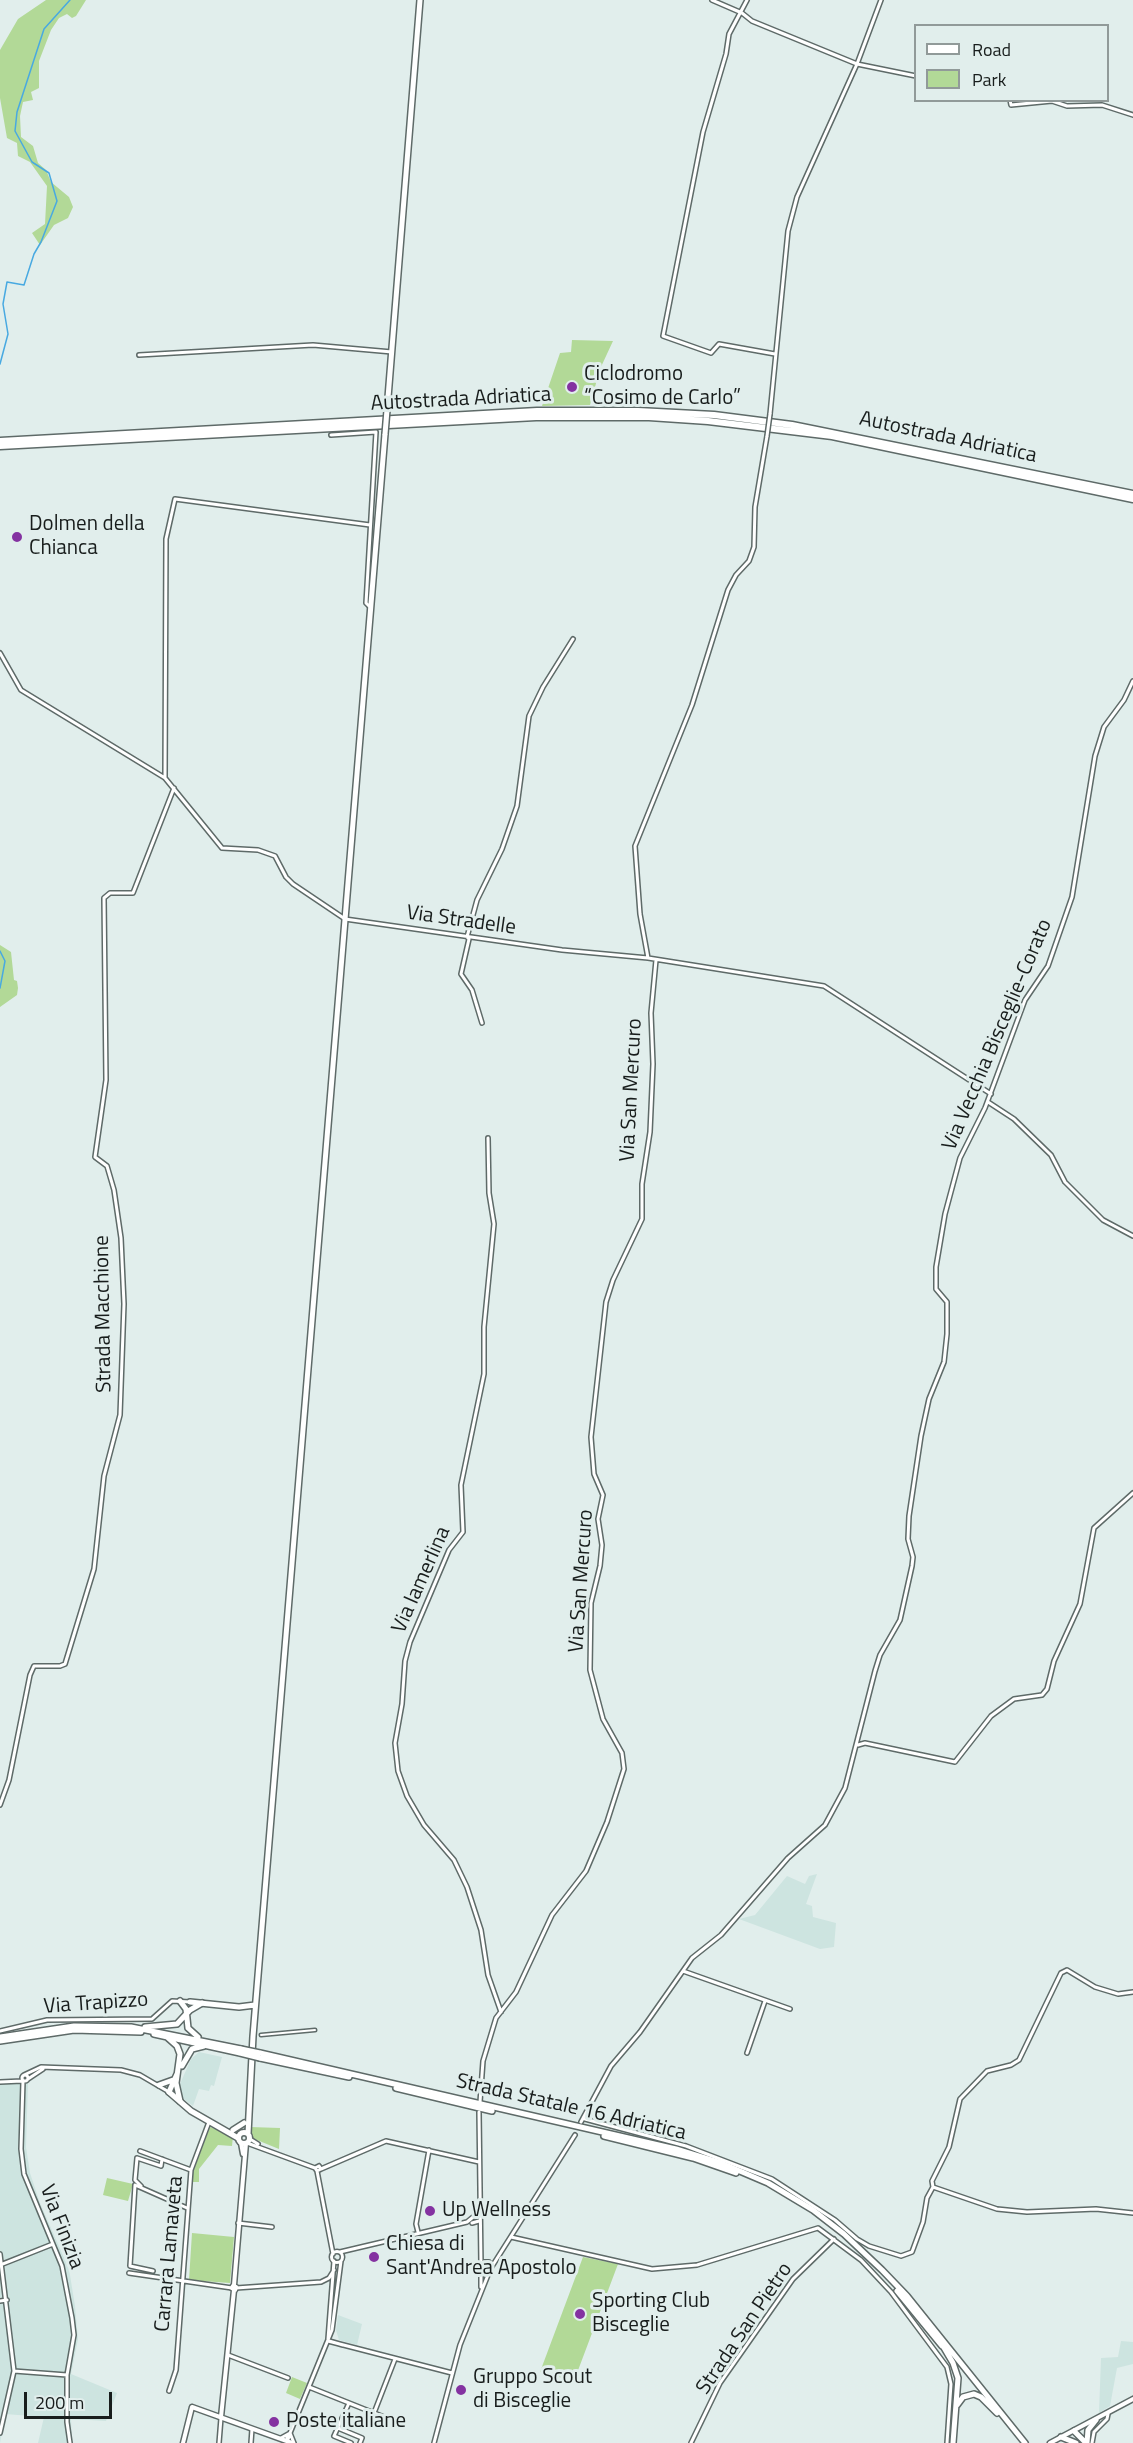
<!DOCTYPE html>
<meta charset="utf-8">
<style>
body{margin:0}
#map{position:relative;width:1133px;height:2443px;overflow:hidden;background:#e1eeec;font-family:"Titillium Web",sans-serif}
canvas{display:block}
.legend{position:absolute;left:914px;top:24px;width:195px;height:78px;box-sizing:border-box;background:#e1eeec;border:2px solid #919a99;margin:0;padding:8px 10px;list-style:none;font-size:18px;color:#181d1c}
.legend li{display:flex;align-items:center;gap:12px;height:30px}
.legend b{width:30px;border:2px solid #919a99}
.scale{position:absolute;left:24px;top:2392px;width:88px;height:27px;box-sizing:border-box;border:3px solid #181d1c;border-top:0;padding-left:8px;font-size:18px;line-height:21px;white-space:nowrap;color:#181d1c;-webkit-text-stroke:4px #e1eeec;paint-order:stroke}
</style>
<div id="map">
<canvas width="1133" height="2443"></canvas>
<ul class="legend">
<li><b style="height:8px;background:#fff"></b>Road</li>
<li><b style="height:16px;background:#b2d997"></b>Park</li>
</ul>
<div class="scale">200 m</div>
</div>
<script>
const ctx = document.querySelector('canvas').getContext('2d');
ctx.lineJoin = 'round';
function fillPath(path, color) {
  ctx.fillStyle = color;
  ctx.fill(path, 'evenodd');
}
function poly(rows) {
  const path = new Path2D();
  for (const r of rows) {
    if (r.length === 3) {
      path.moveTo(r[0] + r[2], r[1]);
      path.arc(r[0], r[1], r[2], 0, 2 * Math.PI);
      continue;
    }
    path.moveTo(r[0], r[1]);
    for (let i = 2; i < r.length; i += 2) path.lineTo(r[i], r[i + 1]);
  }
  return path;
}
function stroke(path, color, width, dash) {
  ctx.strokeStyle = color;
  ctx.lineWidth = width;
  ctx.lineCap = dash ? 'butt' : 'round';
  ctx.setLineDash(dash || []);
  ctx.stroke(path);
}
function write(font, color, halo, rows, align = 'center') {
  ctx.font = font + ' "Titillium Web",sans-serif';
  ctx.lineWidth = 6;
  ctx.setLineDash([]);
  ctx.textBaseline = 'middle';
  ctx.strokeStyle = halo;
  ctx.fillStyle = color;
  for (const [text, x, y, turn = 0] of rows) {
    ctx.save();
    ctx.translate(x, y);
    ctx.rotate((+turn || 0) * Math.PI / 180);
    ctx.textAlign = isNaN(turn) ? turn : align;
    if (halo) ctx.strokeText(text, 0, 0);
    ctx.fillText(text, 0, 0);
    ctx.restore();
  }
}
fillPath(poly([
 [817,1874,806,1904,812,1906,813,1917,836,1923,834,1947,820,1949,739,1919,755,1915,787,1876,805,1884,809,1876],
 [199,2052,222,2057,214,2086,211,2085,209,2091,199,2089,193,2106,181,2097,180,2084,191,2059],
 [0,2082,28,2083,26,2147,30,2173,40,2203,69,2269,75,2306,78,2339,71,2374,117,2393,106,2421,71,2419,72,2443,38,2443,44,2417,5,2414,0,2443],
 [338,2315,362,2324,357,2345,339,2340,336,2330],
 [1121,2341,1133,2342,1133,2364,1117,2368,1110,2406,1099,2413,1101,2358,1118,2357]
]), '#cde4e0');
fillPath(poly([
 [46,0,86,0,76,16,72,18,67,14,59,18,51,30,39,61,39,88,31,92,33,100,23,102,20,116,21,137,33,146,38,163,46,170,51,182,69,197,73,207,68,218,54,225,40,245,32,233,45,224,47,186,30,162,18,156,17,143,7,138,0,98,0,50,18,19],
 [572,340,613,341,600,369,590,405,542,406,560,353,571,352],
 [0,945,11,952,14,980,17,981,18,988,17,995,0,1007],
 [210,2127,233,2136,232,2146,218,2145,199,2169,199,2182,192,2182,193,2172],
 [250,2127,280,2128,279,2149,252,2138],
 [107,2178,133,2184,128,2201,103,2195],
 [192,2233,234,2237,230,2283,189,2280],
 [583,2257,618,2264,574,2381,540,2372],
 [292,2377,307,2383,300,2399,286,2393]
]), '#b2d997');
stroke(poly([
 [0,364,8,334,3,304,7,282,24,285,34,254,41,242,57,201,49,173,32,162,15,131,17,112,44,29,70,0],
 [0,951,5,961,0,988]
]), '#48a9e1', 1.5);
const pedestrian = poly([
 [261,2035,315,2030]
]);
const minor = poly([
 [712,0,742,13,752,21,857,64,916,76],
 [747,0,729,34,726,54,703,132,663,336,711,353,719,344,775,354],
 [1010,100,1011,105,1052,101,1067,106,1102,105,1133,115],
 [139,355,313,345,392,352],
 [770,414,788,231,797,197,857,64,881,0],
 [331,435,376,432,366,603,369,606],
 [0,653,21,690,165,778,222,848,258,850,275,856,286,877,293,884,345,919,562,950,648,958,824,986,991,1094],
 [165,778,166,539,175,499,370,525],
 [648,958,640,914,635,846,692,705,728,590,736,575,749,561,754,547,755,507,767,436],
 [482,1023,472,990,461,974,469,939,467,937,477,900,502,849,517,806,529,716,543,687,573,639],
 [988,1102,1014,1119,1051,1155,1065,1182,1103,1220,1133,1236],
 [488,1138,489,1193,494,1224,484,1327,484,1374,461,1485,463,1532,449,1550,410,1642,405,1661,402,1704,395,1743,398,1771,407,1796,424,1825,454,1860,467,1887,481,1930,488,1975,501,2012],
 [858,1745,865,1743,955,1762,991,1716,1014,1699,1042,1695,1047,1689,1054,1661,1080,1604,1094,1528,1133,1493],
 [0,1805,9,1780,30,1675,34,1666,60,1666,65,1664,94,1569,104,1476,120,1415,124,1304,121,1238,114,1190,107,1166,95,1157,106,1080,104,898,110,893,133,893,174,788],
 [683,1971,790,2009],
 [0,2031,47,2020,152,2019,172,2001,190,2002],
 [747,2053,765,2001],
 [25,2078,3],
 [24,2075,41,2067,121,2070,140,2075,169,2092],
 [28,2079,43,2069],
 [23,2081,21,2149,24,2174,62,2266,72,2318,74,2335,67,2375,67,2422,70,2443],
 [0,2082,22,2081],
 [480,2102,483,2061,496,2018,516,1992,552,1915,586,1871,607,1822,624,1769,622,1753,603,1719,590,1670,591,1603,600,1566,602,1545,598,1519,603,1495,594,1474,591,1437,606,1302,613,1280,642,1219,642,1184,650,1132,653,1064,651,1013,656,960],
 [479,2112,481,2265],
 [585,2119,686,2146,772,2179,835,2220,857,2239,869,2246,901,2256,912,2252,923,2222,927,2198,933,2187,997,2209,1027,2212,1096,2209,1133,2213],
 [581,2122,611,2066,640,2032,692,1958,721,1935,788,1858,825,1825,845,1788,875,1671,880,1655,900,1620,912,1566,913,1557,908,1539,909,1516,921,1436,929,1399,944,1362,947,1334,947,1302,936,1289,936,1267,945,1214,960,1158,985,1108,1025,1000,1048,966,1072,897,1095,756,1104,727,1124,700,1133,681],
 [250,2139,258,2144],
 [247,2143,315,2168],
 [140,2151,191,2170],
 [319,2166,321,2169,317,2171,315,2168,319,2166],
 [321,2169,386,2141,479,2162],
 [317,2171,333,2254],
 [141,2186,135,2180,137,2158,161,2166,162,2159],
 [933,2187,932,2181,949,2147,960,2099,987,2071,1011,2065,1019,2060,1061,1973,1067,1970,1095,1987,1118,1994,1133,1992],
 [238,2223,272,2227],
 [472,2223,479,2221],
 [418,2232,416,2224,429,2150],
 [511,2237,652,2269,697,2265,818,2228,861,2260,891,2292,947,2367,951,2384,947,2443],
 [337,2257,5.5],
 [340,2252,467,2222,478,2213],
 [0,2254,14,2371,0,2433],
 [0,2265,53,2244],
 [491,2268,575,2135],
 [153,2271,130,2266,135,2185,187,2208],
 [129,2273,232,2288],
 [481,2274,488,2275,491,2268,489,2262,484,2262,481,2265,481,2287],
 [236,2288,321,2282,329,2278,334,2270],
 [0,2301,7,2300],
 [328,2339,334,2261],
 [328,2341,452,2373],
 [329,2341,343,2345],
 [228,2355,288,2378],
 [14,2371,67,2375],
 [309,2387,384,2417],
 [169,2391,176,2370,191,2170,209,2122],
 [349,2403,334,2436,351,2443],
 [374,2413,395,2359],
 [338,2428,362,2438,360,2443],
 [290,2433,332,2330,341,2261],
 [290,2433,289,2437,287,2441,287,2436,290,2433],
 [281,2438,290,2433,294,2443],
 [219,2443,221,2418],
 [251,2443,252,2429],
 [434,2443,460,2345,488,2275],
 [691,2443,720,2383,793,2279,834,2239],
 [1092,2443,1094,2432,1107,2419,1108,2414]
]);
const tertiary = poly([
 [241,2143,243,2154],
 [234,2285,246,2143],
 [233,2286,236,2287,235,2290,232,2288,233,2286],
 [221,2417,234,2290],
 [183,2443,192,2407,292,2443]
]);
const secondary = poly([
 [1050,2443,1133,2399]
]);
const primary = poly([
 [387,410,420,0],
 [190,2002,239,2007,255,2005],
 [169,2092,191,2111,238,2138],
 [233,2130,244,2123],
 [244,2138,5.5],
 [248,2134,253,2036,385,434]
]);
const trunk = poly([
 [180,2001,186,2009,188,2028,198,2037],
 [145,2027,177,2024,190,2010,202,2003],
 [154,2034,240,2053],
 [0,2037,74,2026,131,2027,241,2049],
 [168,2038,177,2046,180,2054,176,2083,180,2101],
 [0,2041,74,2030,141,2032],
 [260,2053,676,2149,721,2163,768,2183,813,2210,844,2234,882,2270,907,2296,1025,2443],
 [260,2058,349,2077],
 [182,2066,192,2049,204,2046],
 [159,2085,173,2080],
 [396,2088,492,2111],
 [169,2092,177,2074],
 [604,2136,693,2158,736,2173],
 [897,2291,942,2346],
 [943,2346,953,2363,958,2378,953,2443],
 [957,2405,963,2397,974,2394,981,2397,997,2413],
 [1074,2431,1085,2442],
 [1061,2437,1076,2443],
 [1087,2443,1088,2430,1096,2420]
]);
const motorway = poly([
 [0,441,537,411,638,411,714,415,792,425,1133,494],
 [0,446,536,417,649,417,708,421,832,436,1133,499]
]);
stroke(pedestrian, '#5e6a68', 5);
stroke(minor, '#5e6a68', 6);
stroke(tertiary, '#5e6a68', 7);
stroke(secondary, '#5e6a68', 7);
stroke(primary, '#5e6a68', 8);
stroke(trunk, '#5e6a68', 8);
stroke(motorway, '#5e6a68', 9);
stroke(pedestrian, '#fff', 2);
stroke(minor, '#fff', 3);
stroke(tertiary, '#fff', 4);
stroke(secondary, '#fff', 4);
stroke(primary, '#fff', 5);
stroke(trunk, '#fff', 5);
stroke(motorway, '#fff', 6);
const minorBridge = poly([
 [767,436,770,414]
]);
const primaryBridge = poly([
 [385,434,387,410]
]);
const trunkBridge = poly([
 [241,2049,260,2053],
 [240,2053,260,2058]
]);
stroke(minorBridge, '#5e6a68', 6, []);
stroke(primaryBridge, '#5e6a68', 8, []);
stroke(trunkBridge, '#5e6a68', 8, []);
stroke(minorBridge, '#fff', 3);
stroke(primaryBridge, '#fff', 5);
stroke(trunkBridge, '#fff', 5);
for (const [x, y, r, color] of [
 [572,387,6,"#8432a1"],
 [17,537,6,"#8432a1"],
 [430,2211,6,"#8432a1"],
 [374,2257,6,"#8432a1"],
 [580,2314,6,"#8432a1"],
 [461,2390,6,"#8432a1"],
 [274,2422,6,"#8432a1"]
]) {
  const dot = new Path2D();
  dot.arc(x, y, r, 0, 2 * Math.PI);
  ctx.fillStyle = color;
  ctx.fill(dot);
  stroke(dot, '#e1eeec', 2);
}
write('21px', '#181d1c', '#e1eeec', [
 ["Ciclodromo",584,375],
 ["“Cosimo de Carlo”",584,399],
 ["Dolmen della",29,525],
 ["Chianca",29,549],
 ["Up Wellness",442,2211],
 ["Chiesa di",386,2245],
 ["Sant'Andrea Apostolo",386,2269],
 ["Sporting Club",592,2302],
 ["Bisceglie",592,2326],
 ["Gruppo Scout",473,2378],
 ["di Bisceglie",473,2402],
 ["Poste italiane",286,2422]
], 'left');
write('21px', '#181d1c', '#e1eeec', [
 ["Autostrada Adriatica",461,400,-3],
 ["Autostrada Adriatica",948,438,12],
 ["Via Stradelle",461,921,8],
 ["Via Vecchia Bisceglie-Corato",998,1035,-67],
 ["Via San Mercuro",632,1090,-87],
 ["Strada Macchione",104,1314,-91],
 ["Via lamerlina",422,1580,-66],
 ["Via San Mercuro",582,1581,-86],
 ["Via Trapizzo",96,2004,-4],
 ["Strada Statale 16 Adriatica",571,2108,13],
 ["Via Finizia",61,2227,69],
 ["Carrara Lamaveta",170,2254,-85],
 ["Strada San Pietro",745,2329,-56]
]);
</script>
